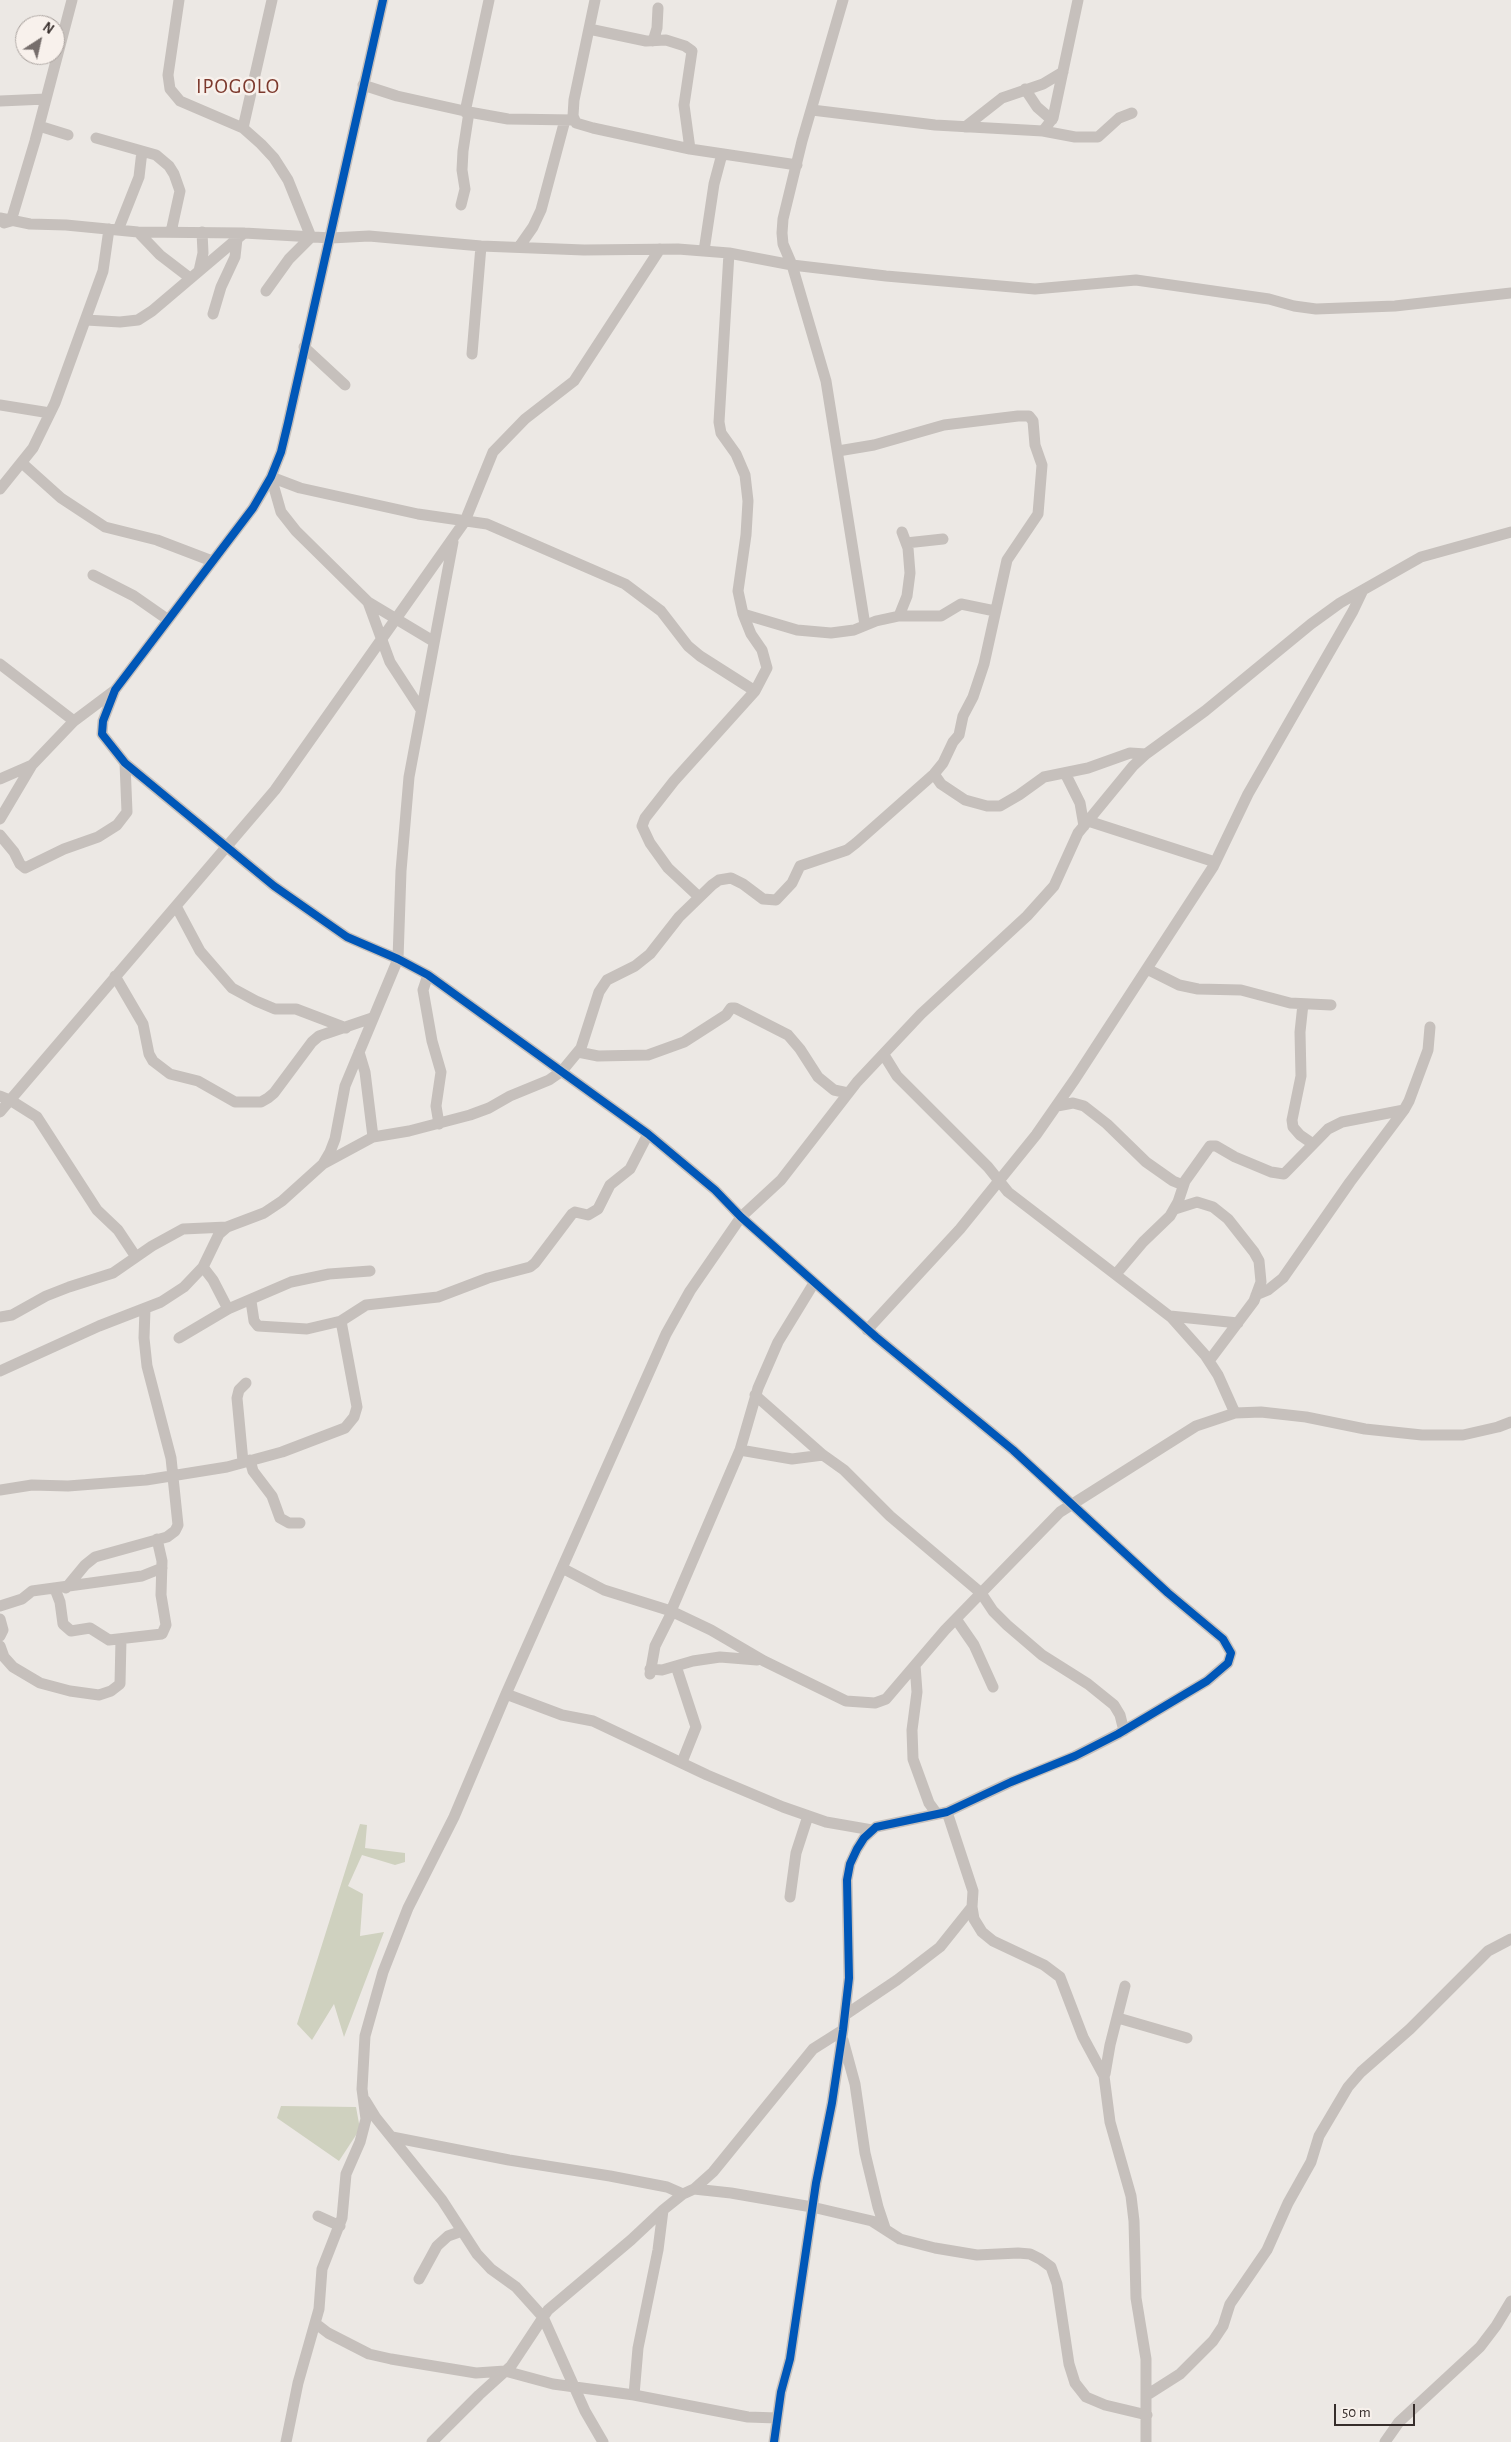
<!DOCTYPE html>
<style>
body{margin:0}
#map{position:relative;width:1511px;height:2442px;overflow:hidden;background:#ece8e4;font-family:"Alegreya Sans",sans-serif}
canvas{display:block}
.north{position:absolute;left:15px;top:15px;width:50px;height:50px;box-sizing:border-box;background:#f8f1ec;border:1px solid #aaa39f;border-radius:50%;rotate:35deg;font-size:14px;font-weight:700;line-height:20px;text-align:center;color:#362d2b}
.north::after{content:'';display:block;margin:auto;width:18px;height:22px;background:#766e6c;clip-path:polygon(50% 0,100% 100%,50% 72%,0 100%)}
.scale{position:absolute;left:1334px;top:2404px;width:81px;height:22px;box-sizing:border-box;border:2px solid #362d2b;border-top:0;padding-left:6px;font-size:15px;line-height:18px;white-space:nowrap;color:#362d2b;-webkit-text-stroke:4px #f8f1ec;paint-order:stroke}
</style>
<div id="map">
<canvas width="1511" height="2442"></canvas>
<div class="north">N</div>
<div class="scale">50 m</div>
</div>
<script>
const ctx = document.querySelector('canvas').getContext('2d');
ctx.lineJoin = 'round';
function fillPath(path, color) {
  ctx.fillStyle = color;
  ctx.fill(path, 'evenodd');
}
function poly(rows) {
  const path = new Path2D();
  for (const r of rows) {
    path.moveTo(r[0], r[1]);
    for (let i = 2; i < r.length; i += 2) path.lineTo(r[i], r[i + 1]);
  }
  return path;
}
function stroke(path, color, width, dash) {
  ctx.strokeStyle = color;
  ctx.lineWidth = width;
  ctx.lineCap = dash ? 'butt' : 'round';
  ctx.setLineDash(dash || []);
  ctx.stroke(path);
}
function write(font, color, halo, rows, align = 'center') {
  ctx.font = font + ' "Alegreya Sans",sans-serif';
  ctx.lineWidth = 5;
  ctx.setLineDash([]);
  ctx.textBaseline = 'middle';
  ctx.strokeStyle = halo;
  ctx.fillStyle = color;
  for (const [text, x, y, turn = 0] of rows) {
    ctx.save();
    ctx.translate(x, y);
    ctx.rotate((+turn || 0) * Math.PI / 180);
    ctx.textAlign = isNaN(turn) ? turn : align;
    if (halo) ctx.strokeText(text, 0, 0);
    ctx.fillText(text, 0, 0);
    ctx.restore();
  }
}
fillPath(poly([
 [360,1824,367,1825,365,1848,405,1853,405,1862,395,1865,362,1855,348,1886,363,1894,360,1936,384,1932,344,2037,334,2004,312,2040,297,2024],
 [281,2106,356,2107,360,2129,339,2161,277,2118]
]), '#cfd1bf');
stroke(poly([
 [179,0,168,75,170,89,180,101,243,128,261,144,274,158,288,180,311,237,289,259,266,291],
 [383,0,288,423,281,452,271,477,253,508,115,690,103,721,102,734,125,763,274,886,347,937,398,959,428,975,648,1134,715,1190,741,1217,876,1337,1013,1450,1168,1593,1223,1639,1231,1653,1228,1663,1207,1681,1118,1734,1075,1756,1011,1782,947,1812,876,1827,864,1838,857,1849,850,1864,847,1880,849,1978,843,2030,832,2103,816,2183,790,2359,781,2392,774,2442],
 [595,0,574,100,573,116,576,123,593,128,690,149,797,165],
 [843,0,802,141,783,219,782,233,783,244,792,265,826,381,865,625],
 [589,29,646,41,666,40,685,46,692,51,684,105,690,149],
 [653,41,657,28,658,8],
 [363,85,397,96,469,112,508,119,574,120],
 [1025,89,1037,107,1052,120],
 [0,101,46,99],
 [812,110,935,125,1043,131,1053,118,1078,0],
 [465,112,489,0],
 [39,126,68,135],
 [965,127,1002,98,1043,84,1063,72],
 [243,128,272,0],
 [1043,131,1075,137,1098,137,1119,118,1132,113],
 [96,138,156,155,169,166,174,174,180,191,171,232],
 [461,205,465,189,462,170,463,151,469,112],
 [0,218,30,224,66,225,138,232,244,233,331,238,369,236,481,246,584,250,678,249,729,253,792,265,886,276,1035,289,1136,280,1269,299,1294,306,1316,309,1395,306,1511,293],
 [4,223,11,221,35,141,72,0],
 [118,230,139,177,142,151],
 [138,232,160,255,190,278],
 [519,247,533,227,541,210,565,120],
 [704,251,714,184,722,154],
 [199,271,203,253,202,232],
 [213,314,221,287,235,257,237,239],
 [86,320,120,322,138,320,152,311,244,233],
 [304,347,345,385],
 [472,354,481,246],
 [0,405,50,413],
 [22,463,61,498,105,527,157,540,212,561],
 [271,477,300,488,418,514,487,524,625,584,661,611,688,646,700,656,755,691],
 [271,477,281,512,296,531,368,602,433,641],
 [0,489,33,448,55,403,103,271,109,229],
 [906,543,943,539],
 [93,575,134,596,167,619],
 [368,602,390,662,420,708],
 [743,614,797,630,831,633,854,630,876,621,899,616,941,616,961,604,995,611],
 [899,616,907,596,910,573,908,548,902,532],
 [0,664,74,721],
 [1065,773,1080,803,1084,826],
 [934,774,941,784,965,800,987,806,1000,806,1019,795,1044,777,1088,768,1130,753,1146,754],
 [0,779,32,765],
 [0,819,32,765,74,721,114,691],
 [1088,821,1215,862],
 [0,835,14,852,20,864,25,868,64,849,98,837,117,825,127,812,125,763],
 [698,896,668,868,650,843,642,826,645,818,674,781,755,691,767,668,762,650,751,634,743,614,738,591,746,535,748,501,745,475,736,454,721,433,719,422,729,253],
 [176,906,200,951,232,988,256,1001,275,1009,296,1009,346,1028],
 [1147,969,1179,985,1198,989,1241,990,1290,1003,1331,1005],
 [428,975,423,990,432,1041,441,1072,436,1106,439,1124],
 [115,976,143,1024,149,1054,153,1061,170,1074,198,1081,235,1102,261,1102,268,1098,274,1093,312,1042,319,1036,372,1018],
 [1303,1004,1300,1032,1301,1076,1292,1120,1293,1127,1300,1135,1313,1144],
 [359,1052,365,1072,373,1137],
 [578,1052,598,1056,648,1055,684,1042,726,1015,731,1008,735,1008,788,1035,800,1049,818,1077,834,1090,848,1093],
 [884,1055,897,1076,988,1167,1008,1192,1172,1318,1205,1355,1218,1375,1235,1413],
 [0,1096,10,1100,37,1117,97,1210,118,1230,136,1257],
 [1057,1106,1073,1103,1084,1106,1107,1124,1146,1162,1173,1181,1183,1185],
 [0,1112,275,790,465,521,493,452,525,419,574,381,660,249],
 [323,1164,373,1137,409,1131,470,1115,489,1108,510,1096,549,1080,562,1071,581,1048,599,992,607,980,635,966,650,954,679,917,712,885,719,880,731,878,743,884,763,899,776,900,792,883,800,866,847,850,856,843,934,774,943,763,953,742,959,735,963,716,973,697,984,664,1007,560,1038,514,1042,465,1035,445,1033,421,1029,416,1018,416,944,425,874,445,838,451],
 [1175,1209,1197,1202,1213,1207,1228,1219,1254,1252,1259,1261,1261,1282,1254,1301,1209,1361],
 [203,1267,213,1280,228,1309],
 [1116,1274,1143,1242,1170,1216,1178,1202,1185,1181,1210,1146,1216,1146,1235,1157,1271,1172,1284,1174,1328,1129,1342,1122,1404,1110],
 [1256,1295,1268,1290,1283,1278,1350,1182,1404,1110,1409,1101,1428,1050,1430,1027],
 [251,1301,254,1321,258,1326,307,1329,341,1321,366,1305,438,1297,488,1278,530,1267,535,1263,572,1214,575,1212,588,1215,598,1209,610,1185,630,1169,648,1134],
 [1170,1316,1238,1323],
 [0,1317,12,1315,46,1296,69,1287,113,1273,152,1246,183,1229,227,1227],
 [867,1330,960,1229,1036,1135,1075,1079,1213,867,1248,794,1353,611,1363,590],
 [179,1338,228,1309,291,1282,329,1274,370,1271],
 [0,1371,99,1326,161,1302,184,1287,203,1267,219,1234,227,1227,264,1213,282,1201,323,1164,330,1152,335,1139,345,1086,398,959,401,871,409,777,453,542],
 [755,1395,823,1455,844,1470,890,1516,981,1593,993,1611,1007,1625,1042,1655,1088,1684,1114,1705,1120,1715,1124,1731],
 [740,1450,792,1459,823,1455],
 [250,1460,253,1471,272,1496,280,1518,289,1523,300,1523],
 [243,1462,237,1398,239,1390,246,1383],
 [0,1490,32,1485,68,1486,146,1480,227,1467,282,1452,345,1428,354,1417,357,1407,341,1321],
 [562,1568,604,1590,671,1611,711,1630,764,1661,846,1701,875,1703,886,1699,945,1630,1060,1512,1196,1426,1235,1413,1261,1412,1306,1417,1365,1429,1422,1435,1463,1435,1498,1427,1511,1422],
 [66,1588,85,1565,95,1557,167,1537,175,1531,178,1525,171,1458,147,1366,144,1338,145,1309],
 [55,1589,60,1602,63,1624,71,1631,90,1628,109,1640,162,1634,166,1625,161,1595,162,1561,157,1539],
 [0,1606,22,1599,32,1591,142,1576,162,1568],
 [671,1611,740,1450,758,1388,778,1342,814,1283],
 [0,1619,3,1630,0,1636],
 [956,1619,974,1645,993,1687],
 [0,1646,4,1657,13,1667,40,1683,70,1691,99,1695,111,1691,120,1684,121,1639],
 [915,1665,917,1692,912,1730,913,1759,929,1803,937,1814],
 [676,1666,696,1727,682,1762],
 [650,1669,662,1670,693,1661,720,1657,757,1660],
 [650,1674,655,1646,672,1612],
 [506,1694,562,1715,593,1721,707,1775,783,1807,826,1822,872,1830],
 [790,1897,796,1853,808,1816],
 [972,1907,974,1919,982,1932,993,1941,1044,1965,1060,1977,1083,2037,1104,2076,1110,2122,1131,2196,1134,2221,1136,2298,1146,2359,1146,2442],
 [845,2015,897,1980,940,1947,972,1907,973,1891,947,1812],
 [1118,2018,1187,2038],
 [843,2040,855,2084,865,2153,878,2207,885,2228],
 [1105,2074,1110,2045,1125,1986],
 [365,2100,376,2118,442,2200,477,2254,491,2269,516,2287,543,2317,585,2411,603,2442],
 [392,2137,509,2160,610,2176,667,2187,683,2194],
 [694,2189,713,2172,813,2049,843,2030],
 [318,2216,340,2226],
 [419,2279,437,2246,448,2236,462,2231],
 [315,2323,328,2333,369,2354,391,2359,476,2373,505,2371,553,2384,634,2395,748,2417,777,2418],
 [634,2395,638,2348,658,2250,663,2210],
 [1147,2395,1180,2374,1213,2341,1223,2326,1230,2304,1267,2250,1288,2203,1311,2162,1319,2136,1348,2087,1361,2072,1410,2029,1488,1951,1511,1939],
 [286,2442,298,2383,319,2309,322,2269,342,2218,346,2174,360,2142,366,2119,362,2089,365,2036,383,1972,408,1908,454,1817,506,1694,666,1334,690,1291,741,1217,781,1180,857,1082,921,1014,1027,916,1054,886,1078,833,1133,766,1146,754,1205,711,1311,624,1340,603,1421,557,1511,532],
 [432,2442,479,2395,511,2366,548,2310,631,2240,663,2210,683,2194,694,2189,731,2193,812,2207,872,2221,900,2239,935,2248,977,2255,1018,2253,1030,2254,1040,2259,1051,2267,1057,2284,1069,2364,1075,2383,1086,2397,1105,2405,1147,2415],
 [1385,2442,1399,2422,1480,2347,1496,2326,1511,2301]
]), '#c6c0bc', 11);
stroke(poly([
 [383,0,288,423,281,452,271,477,253,508,115,690,103,721,102,734,125,763,274,886,347,937,398,959,428,975,648,1134,715,1190,741,1217,876,1337,1013,1450,1168,1593,1223,1639,1231,1653,1228,1663,1207,1681,1118,1734,1075,1756,1011,1782,947,1812,876,1827,864,1838,857,1849,850,1864,847,1880,849,1978,843,2030,832,2103,816,2183,790,2359,781,2392,774,2442]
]), '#0057b8', 8);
ctx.letterSpacing = '1px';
write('21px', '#7c392d', '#f8f1ec', [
 ["IPOGOLO",238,87]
]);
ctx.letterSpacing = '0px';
</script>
